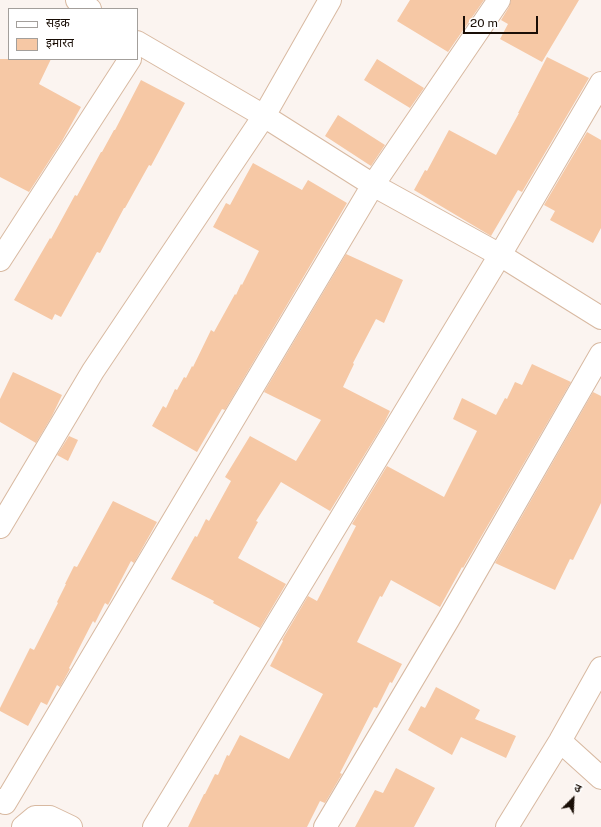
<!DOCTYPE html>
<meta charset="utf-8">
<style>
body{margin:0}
#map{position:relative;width:601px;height:827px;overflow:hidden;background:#fbf4f0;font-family:"Public Sans","Noto Sans Devanagari",sans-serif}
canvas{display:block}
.legend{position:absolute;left:8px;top:8px;width:130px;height:52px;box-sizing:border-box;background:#fff;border:1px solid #a39f9b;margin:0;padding:5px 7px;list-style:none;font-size:12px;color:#190e06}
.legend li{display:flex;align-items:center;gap:8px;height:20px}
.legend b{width:20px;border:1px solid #a39f9b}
.north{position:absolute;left:553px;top:779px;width:40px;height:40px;-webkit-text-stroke:3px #fff;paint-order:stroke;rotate:24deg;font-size:11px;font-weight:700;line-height:16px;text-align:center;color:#190e06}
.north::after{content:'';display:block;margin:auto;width:14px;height:18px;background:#190e06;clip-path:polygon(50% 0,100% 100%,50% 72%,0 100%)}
.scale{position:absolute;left:463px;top:16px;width:75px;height:18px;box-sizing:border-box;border:2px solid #190e06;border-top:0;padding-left:5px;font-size:12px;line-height:14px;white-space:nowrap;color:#190e06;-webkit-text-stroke:3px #fff;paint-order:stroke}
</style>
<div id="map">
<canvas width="601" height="827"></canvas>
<ul class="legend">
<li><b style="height:5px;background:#fff"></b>सड़क</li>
<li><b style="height:11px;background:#f6c8a5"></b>इमारत</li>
</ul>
<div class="north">उ</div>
<div class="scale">20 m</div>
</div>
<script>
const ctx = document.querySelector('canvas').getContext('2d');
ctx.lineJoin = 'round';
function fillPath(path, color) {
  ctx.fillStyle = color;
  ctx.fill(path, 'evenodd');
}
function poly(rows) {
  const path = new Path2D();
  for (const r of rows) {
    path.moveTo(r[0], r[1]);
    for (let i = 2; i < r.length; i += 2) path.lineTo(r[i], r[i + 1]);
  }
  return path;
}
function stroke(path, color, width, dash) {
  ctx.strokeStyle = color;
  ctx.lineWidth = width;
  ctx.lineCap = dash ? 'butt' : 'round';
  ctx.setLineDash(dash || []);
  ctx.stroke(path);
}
fillPath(poly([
 [410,0,484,0,448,52,397,21],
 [511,0,579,0,542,62,500,39,508,24,501,20,509,7],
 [547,57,589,78,522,192,518,190,491,236,414,190,425,170,427,171,449,130,496,155,519,113,518,113],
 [0,59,51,59,39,84,81,107,62,141,29,192,0,177],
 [377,59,424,88,410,108,364,80],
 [141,80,185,103,151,166,149,165,125,208,124,208,100,253,97,252,61,317,55,314,52,320,14,300,50,238,51,239,75,195,77,196,101,152,102,152,114,130,115,130],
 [338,115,385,145,371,166,325,136],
 [587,132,601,140,601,228,593,243,550,220,555,211,544,205],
 [253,163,302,190,308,180,347,203,225,410,222,409,197,452,152,426,163,406,166,408,175,389,177,390,184,377,186,378,192,366,193,367,211,330,214,332,235,294,236,295,241,284,242,285,259,251,213,227,226,203,230,205],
 [346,254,403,280,384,323,376,319,353,363,354,364,343,387,390,411,384,423,330,511,281,482,256,521,258,522,238,558,286,584,260,628,213,603,214,601,171,579,195,536,197,537,206,519,209,521,231,481,225,477,250,436,296,461,321,420,264,392],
 [532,364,571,382,463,568,462,567,440,607,391,580,382,597,380,596,357,642,402,664,392,683,390,682,377,708,374,707,340,773,342,774,325,803,320,801,307,827,188,827,204,794,205,794,215,774,218,775,227,755,229,756,240,735,289,759,323,694,270,666,283,641,282,640,308,596,317,601,356,526,352,524,387,466,444,497,477,431,453,419,462,398,496,415,505,398,507,399,515,382,522,385],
 [13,372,62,395,52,416,36,443,0,422,0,399],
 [593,392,601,396,601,503,573,560,570,559,555,590,495,563],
 [69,436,78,440,68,461,57,455],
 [113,501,157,522,134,563,131,561,108,605,105,603,95,623,93,621,69,668,70,669,60,687,57,685,47,705,41,702,28,726,0,711,0,708,30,648,34,650,58,603,57,602,66,584,65,584,74,566,77,567],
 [436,687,480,710,475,719,516,736,506,758,461,737,452,755,408,730,421,706,425,708],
 [396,768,435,788,414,827,355,827,375,790,383,793]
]), '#f6c8a5');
const minor = poly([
 [77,0,90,9],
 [137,42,264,116,373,185,500,255,601,318],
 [0,260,130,59],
 [0,527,93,371,264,116,330,0],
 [560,741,601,778],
 [0,800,5,803,373,185,499,0],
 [23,827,35,817,50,817,71,827],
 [154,827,500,255,601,83],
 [325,827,448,620,601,354],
 [507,827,560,741,601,668]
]);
stroke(minor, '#d8b9a1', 24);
stroke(minor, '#fff', 22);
</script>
